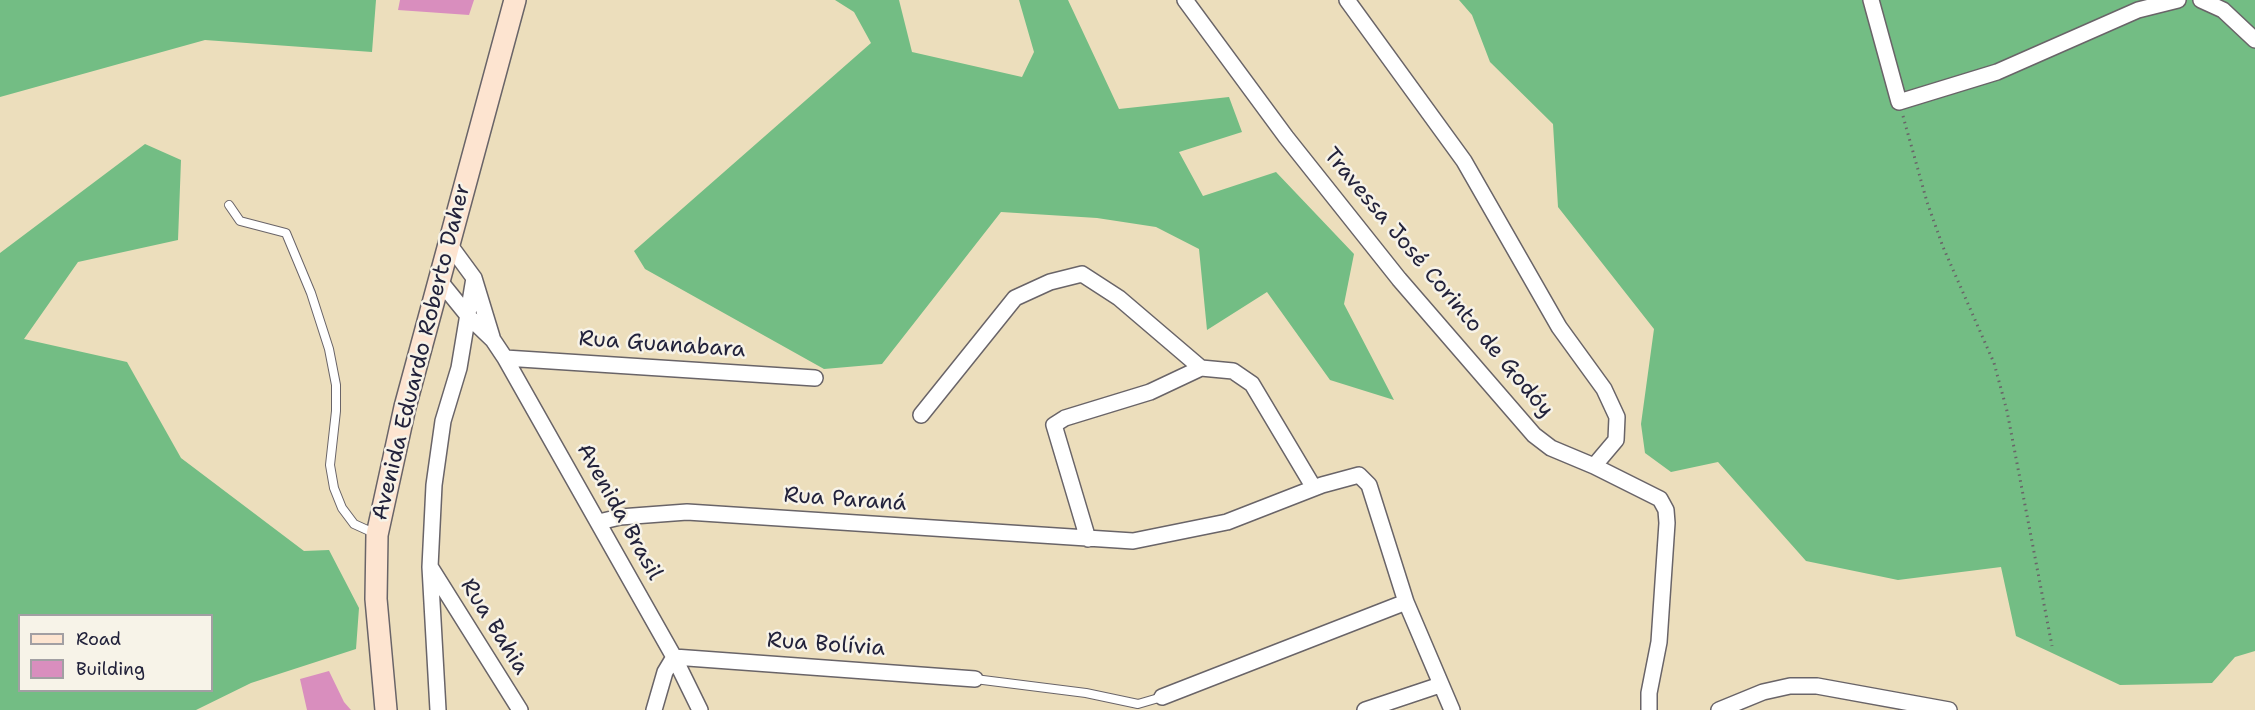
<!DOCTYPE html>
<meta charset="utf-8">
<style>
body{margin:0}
#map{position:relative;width:2255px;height:710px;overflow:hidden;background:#ecdebc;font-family:"Shantell Sans",sans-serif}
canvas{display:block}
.legend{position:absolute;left:18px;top:614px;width:195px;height:78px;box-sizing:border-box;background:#f7f3e8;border:2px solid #a29fa3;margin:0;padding:8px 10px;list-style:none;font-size:18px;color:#22223b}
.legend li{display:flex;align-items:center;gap:12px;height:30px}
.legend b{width:30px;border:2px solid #a29fa3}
</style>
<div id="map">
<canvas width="2255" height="710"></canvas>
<ul class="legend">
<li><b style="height:8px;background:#fde4d0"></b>Road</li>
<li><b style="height:16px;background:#d98ebe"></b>Building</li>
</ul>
</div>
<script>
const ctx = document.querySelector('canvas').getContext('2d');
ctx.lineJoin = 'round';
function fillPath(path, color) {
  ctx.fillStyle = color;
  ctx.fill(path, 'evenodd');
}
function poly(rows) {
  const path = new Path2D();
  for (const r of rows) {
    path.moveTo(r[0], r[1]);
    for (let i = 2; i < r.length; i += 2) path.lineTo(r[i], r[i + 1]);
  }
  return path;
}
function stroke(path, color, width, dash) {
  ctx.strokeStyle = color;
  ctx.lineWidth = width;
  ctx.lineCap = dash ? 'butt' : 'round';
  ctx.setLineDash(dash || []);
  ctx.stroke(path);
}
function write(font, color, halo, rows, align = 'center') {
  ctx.font = font + ' "Shantell Sans",sans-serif';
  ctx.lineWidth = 5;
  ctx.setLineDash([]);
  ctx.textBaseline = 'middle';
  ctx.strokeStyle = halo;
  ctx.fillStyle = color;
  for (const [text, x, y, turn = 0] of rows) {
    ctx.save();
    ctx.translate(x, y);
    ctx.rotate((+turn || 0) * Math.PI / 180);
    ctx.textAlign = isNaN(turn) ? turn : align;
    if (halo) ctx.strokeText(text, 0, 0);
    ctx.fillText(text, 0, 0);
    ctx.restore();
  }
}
fillPath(poly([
 [0,0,376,0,372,52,205,40,0,97],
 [835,0,899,0,912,52,1022,77,1034,52,1019,0,1068,0,1119,109,1229,97,1242,132,1179,152,1203,196,1276,172,1354,254,1344,304,1394,400,1330,380,1267,292,1207,330,1199,249,1156,227,1097,218,1001,212,882,364,824,369,645,269,634,251,871,43,854,12],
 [1459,0,2255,0,2255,651,2235,657,2212,683,2120,685,2016,636,2001,567,1898,580,1806,561,1718,462,1671,472,1645,453,1641,424,1654,329,1558,207,1553,124,1490,62,1472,15],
 [145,144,181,160,178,240,78,262,24,339,127,362,181,458,304,551,329,550,359,608,356,649,251,683,196,710,0,710,0,253],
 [20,616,212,616,212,690,20,690]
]), '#73bd84');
fillPath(poly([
 [400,0,474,0,469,15,398,10],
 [329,671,344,702,351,710,307,710,300,679]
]), '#d98ebe');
const service = poly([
 [229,205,240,221,286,233,311,293,329,349,336,385,336,411,330,465,334,488,342,508,354,524,376,534],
 [975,679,1086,693,1138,704,1162,697]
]);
const minor = poly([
 [1185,0,1286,137,1399,279,1534,435,1551,448,1594,466,1660,499,1666,510,1667,523,1659,642,1649,693,1649,710],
 [1347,0,1464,161,1559,327,1604,389,1617,417,1616,440,1594,466],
 [1871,0,1899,102,1997,72,2138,10,2178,0],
 [2201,0,2223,10,2255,40],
 [449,244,474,278,492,337],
 [439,280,469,317,493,340,505,358,674,657,700,710],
 [505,358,815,378],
 [921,415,1015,298,1050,282,1082,274,1119,298,1201,368],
 [599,522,620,517,687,512,1133,541,1227,522,1322,485,1359,475,1369,485,1406,602,1452,710],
 [1088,539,1054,425,1065,418,1150,392,1201,368,1233,371,1252,384,1314,488],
 [431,568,520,710],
 [1162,697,1406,602],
 [438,710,430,567,434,485,443,421,459,368,474,278],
 [654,710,665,672,674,657,975,679],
 [1365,710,1440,685],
 [1719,710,1763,692,1790,686,1817,686,1949,710]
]);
const secondary = poly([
 [386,710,376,599,377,535,405,407,515,0]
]);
stroke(service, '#696468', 10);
stroke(minor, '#696468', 18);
stroke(secondary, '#696468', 24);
stroke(poly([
 [1903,116,1927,202,1943,247,1994,363,2007,411,2052,646]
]), '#696468', 3, [1.5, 4.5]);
stroke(service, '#fff', 8);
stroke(minor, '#fff', 15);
stroke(secondary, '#fde4d0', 21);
write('22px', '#22223b', '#f7f3e8', [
 ["Travessa José Corinto de Godóy",1438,283,50],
 ["Rua Guanabara",662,345,4],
 ["Avenida Eduardo Roberto Daher",422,352,-76],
 ["Rua Paraná",845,500,4],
 ["Avenida Brasil",619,512,61],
 ["Rua Bahia",494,627,58],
 ["Rua Bolívia",826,645,4]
]);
</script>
